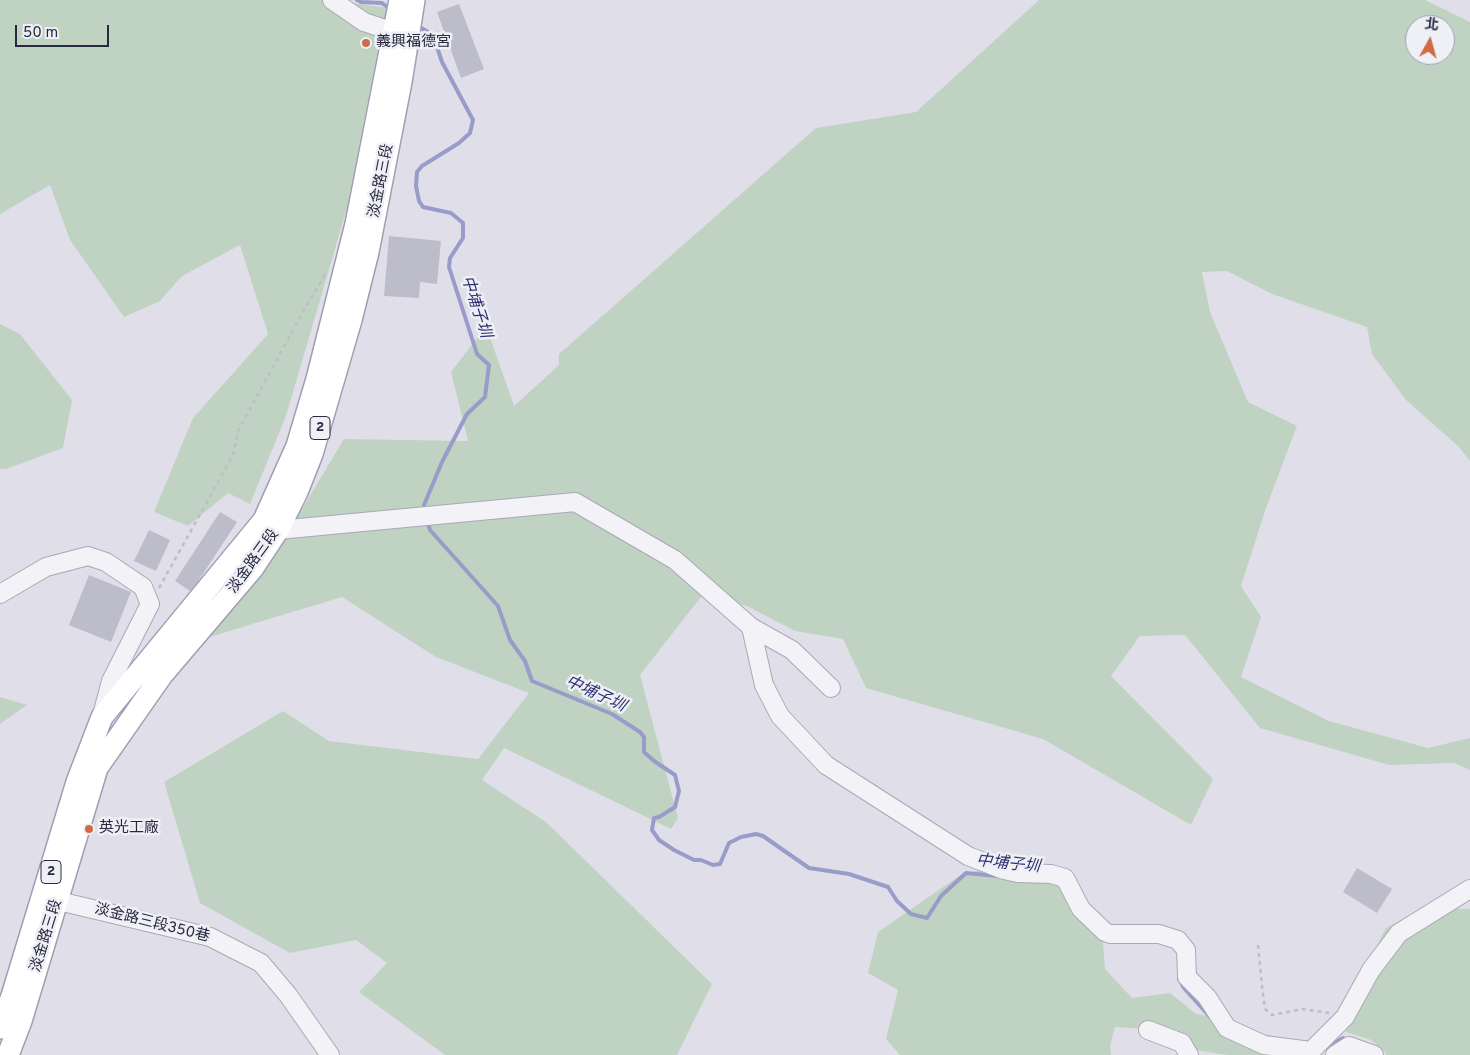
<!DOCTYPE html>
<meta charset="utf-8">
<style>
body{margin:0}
#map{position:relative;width:1470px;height:1055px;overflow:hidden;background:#e0dfe9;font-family:Overpass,"Noto Sans TC",sans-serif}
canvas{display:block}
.north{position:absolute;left:1405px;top:15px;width:50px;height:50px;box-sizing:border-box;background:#efeff6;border:1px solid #a09fad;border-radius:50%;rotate:7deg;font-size:14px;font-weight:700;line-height:20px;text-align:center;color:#292840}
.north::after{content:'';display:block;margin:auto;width:18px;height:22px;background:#d06a42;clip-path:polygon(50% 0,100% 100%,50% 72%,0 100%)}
.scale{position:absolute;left:15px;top:25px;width:94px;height:22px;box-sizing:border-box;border:2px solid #292840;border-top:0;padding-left:6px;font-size:15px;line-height:18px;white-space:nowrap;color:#292840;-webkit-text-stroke:4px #efeff6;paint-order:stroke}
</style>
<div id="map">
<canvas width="1470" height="1055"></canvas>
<div class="north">北</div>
<div class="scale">50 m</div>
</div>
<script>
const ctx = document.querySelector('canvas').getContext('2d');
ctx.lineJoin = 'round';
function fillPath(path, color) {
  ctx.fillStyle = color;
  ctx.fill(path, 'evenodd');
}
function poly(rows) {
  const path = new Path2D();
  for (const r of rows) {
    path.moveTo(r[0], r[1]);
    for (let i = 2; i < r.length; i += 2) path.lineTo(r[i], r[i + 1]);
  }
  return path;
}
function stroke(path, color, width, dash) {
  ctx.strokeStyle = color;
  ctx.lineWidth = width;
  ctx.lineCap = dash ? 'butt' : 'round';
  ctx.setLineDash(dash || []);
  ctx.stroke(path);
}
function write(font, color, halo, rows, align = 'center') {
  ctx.font = font + ' Overpass,"Noto Sans TC",sans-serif';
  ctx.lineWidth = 5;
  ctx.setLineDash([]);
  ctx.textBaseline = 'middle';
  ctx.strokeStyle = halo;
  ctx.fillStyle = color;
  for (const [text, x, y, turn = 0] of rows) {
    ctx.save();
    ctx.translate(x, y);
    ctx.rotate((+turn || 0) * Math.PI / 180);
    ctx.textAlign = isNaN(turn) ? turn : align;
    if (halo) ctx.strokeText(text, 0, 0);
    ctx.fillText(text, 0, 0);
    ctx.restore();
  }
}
fillPath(poly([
 [0,0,345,0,345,2,389,8,378,49,347,208,286,416,250,504,228,493,188,526,154,512,193,418,268,334,240,245,182,276,160,301,124,317,70,240,50,185,0,214],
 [1039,0,1425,0,1470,22,1470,461,1459,447,1406,400,1372,354,1367,327,1272,294,1227,271,1202,272,1210,312,1248,402,1297,426,1266,508,1241,586,1261,617,1241,677,1329,721,1428,748,1470,738,1470,770,1454,763,1389,765,1260,728,1185,635,1140,636,1111,676,1213,779,1191,825,1043,739,866,688,843,639,795,631,747,606,704,593,640,675,678,818,671,829,504,748,482,780,546,822,712,984,677,1055,445,1055,359,992,387,963,356,940,290,953,200,903,164,782,283,711,329,741,478,759,529,693,436,657,342,597,206,638,284,539,344,439,468,441,451,372,486,326,514,406,559,365,559,354,816,128,916,112],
 [1415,25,1445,25,1445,55,1415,55],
 [0,324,20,334,72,400,63,448,6,469,0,469],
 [0,697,27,705,0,724],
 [995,865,1057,872,1086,912,1103,942,1105,969,1132,998,1170,993,1196,1014,1231,1019,1263,1034,1282,1038,1289,1051,1288,1055,1227,1055,1195,1050,1175,1031,1115,1027,1110,1046,1111,1055,900,1055,886,1039,898,990,868,973,878,932,959,876],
 [1424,908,1470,909,1470,1055,1386,1055,1385,1052,1371,1040,1346,1032,1349,1001,1386,928]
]), '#c0d3c3');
stroke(poly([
 [357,0,361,2,382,3,390,9],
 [418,26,433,35,442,62,473,120,470,133,459,143,422,166,417,172,416,186,419,201,423,207,451,213,463,223,463,238,450,258,449,267,477,354,489,365,485,397,467,414,442,462,424,505,425,511],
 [427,520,430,530,498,606,510,640,525,661,532,681,612,714,640,732,644,737,644,752,654,761,675,775,679,791,675,807,659,817,654,818,652,830,659,840,674,850,694,860,701,860,713,865,720,864,729,843,741,837,756,834,763,836,809,868,849,874,888,887,897,901,911,914,927,918,941,896,966,873,997,876],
 [1179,975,1179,979,1184,988,1211,1018],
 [1325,1048,1343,1038,1348,1040]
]), '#999cc9', 4);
fillPath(poly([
 [459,4,484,69,461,78,437,12],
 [389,236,441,241,437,284,420,282,419,298,384,296],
 [220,512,237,522,199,580,190,591,175,581],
 [149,530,170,540,156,571,134,561],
 [89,575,131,592,111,642,69,625],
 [1357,868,1392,889,1377,913,1343,892]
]), '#bdbccb');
const minor = poly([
 [332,0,364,22,406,36],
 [270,524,278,530,575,502,675,560,751,627,792,650,831,688],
 [0,594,46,567,88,556,106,562,143,587,150,604,111,681,102,715],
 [751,627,764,685,780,716,826,765,968,856,1004,870,1018,873,1051,874,1065,878,1081,909,1105,932,1110,934,1159,934,1178,940,1186,950,1187,977,1207,997,1227,1028,1264,1045,1311,1051],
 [46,898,210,937,261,963,288,995,330,1055],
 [1148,1030,1182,1043,1189,1055],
 [1307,1055,1345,1017,1371,970,1399,933,1470,889],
 [1335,1055,1349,1046,1374,1055]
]);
const major = poly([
 [0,1028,12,996,77,782,102,717,264,520,297,446,317,379,356,224,400,0],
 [8,1055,21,1021,97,768,162,675,253,568,278,530,297,492,312,454,351,320,368,252,401,82,414,0]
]);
stroke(minor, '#a9a8b6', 20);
stroke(major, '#9f9eb4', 24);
stroke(poly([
 [159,588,233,455,238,431,305,308,326,273],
 [1258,945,1262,986,1265,1009,1272,1015,1303,1009,1329,1013]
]), '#bebdc7', 2.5, [4, 4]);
stroke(minor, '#f2f2f7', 18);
stroke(major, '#fff', 21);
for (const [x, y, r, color] of [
 [366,43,5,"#d06a42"],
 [89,829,5,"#d06a42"]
]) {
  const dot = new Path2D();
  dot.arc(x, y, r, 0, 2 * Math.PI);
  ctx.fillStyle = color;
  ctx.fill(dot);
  stroke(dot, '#efeff6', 2);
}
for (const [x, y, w] of [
 [320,428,20],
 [51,872,20]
]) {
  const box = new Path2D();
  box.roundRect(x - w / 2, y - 11.5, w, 23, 4);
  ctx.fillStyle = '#efeff6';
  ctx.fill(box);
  stroke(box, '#292840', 1);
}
write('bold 14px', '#292840', null, [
 ["2",320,428],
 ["2",51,872]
]);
write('15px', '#292840', '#efeff6', [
 ["義興福德宮",376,43],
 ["英光工廠",99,829]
], 'left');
write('15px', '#292840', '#efeff6', [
 ["淡金路三段",382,181,-79],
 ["淡金路三段",254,562,-54],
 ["淡金路三段350巷",152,924,14],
 ["淡金路三段",47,936,-73]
]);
write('italic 16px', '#313274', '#efeff6', [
 ["中埔子圳",475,307,72],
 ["中埔子圳",595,695,25],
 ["中埔子圳",1008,865,6]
]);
</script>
